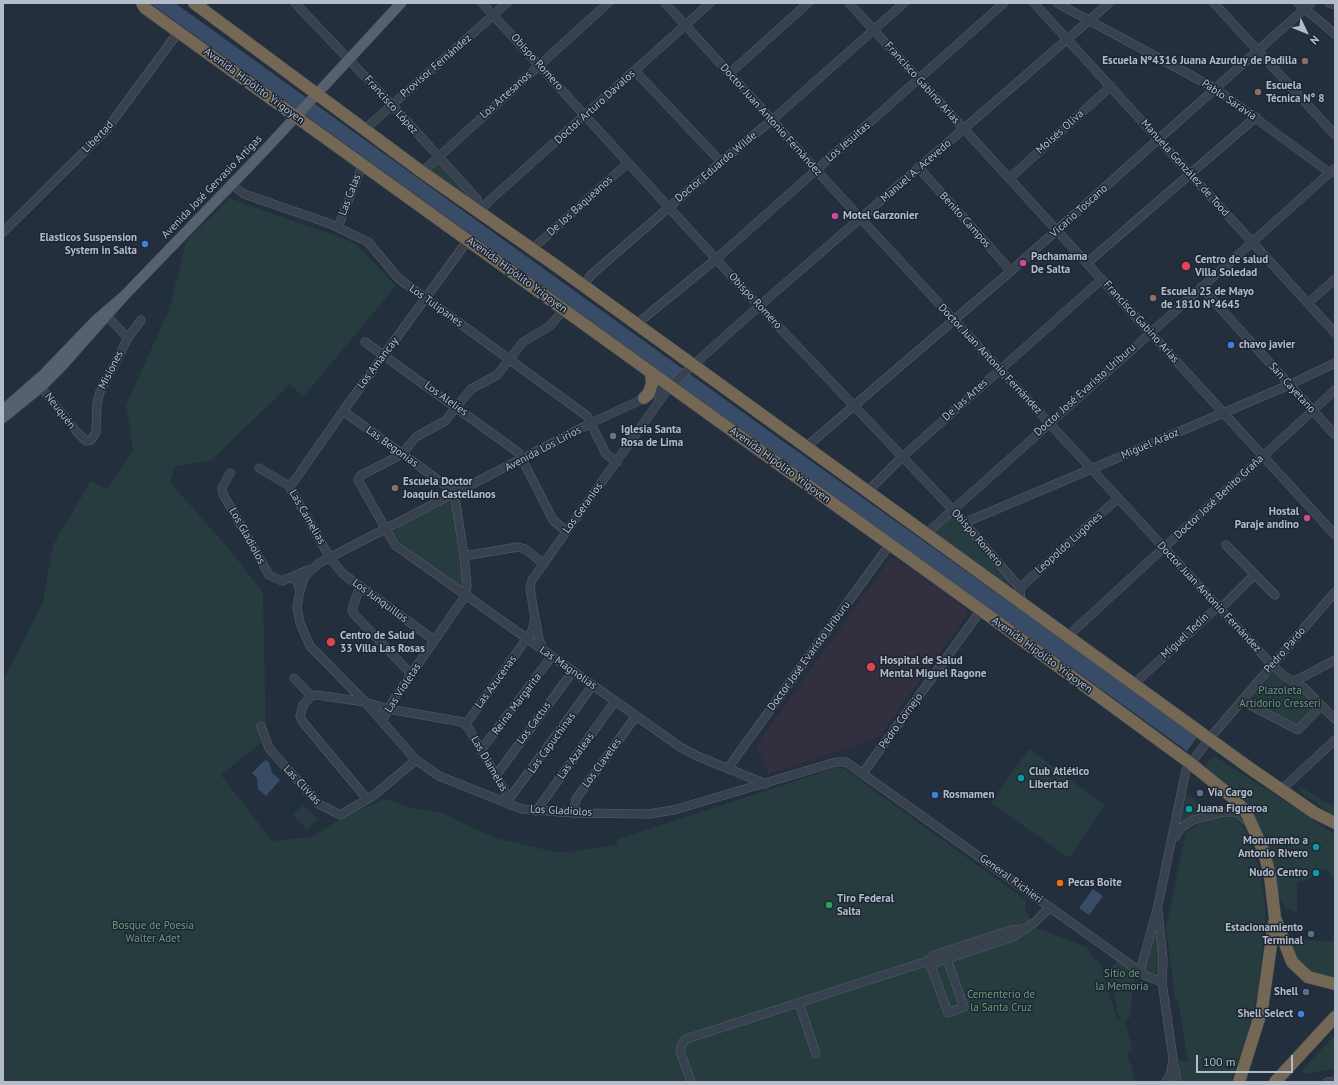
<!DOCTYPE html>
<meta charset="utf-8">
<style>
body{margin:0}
#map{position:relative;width:1338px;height:1085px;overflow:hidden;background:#242f3e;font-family:"PT Sans",sans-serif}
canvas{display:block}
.frame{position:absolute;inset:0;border:4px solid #b4bcc9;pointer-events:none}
.north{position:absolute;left:1286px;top:12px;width:40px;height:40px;-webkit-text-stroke:3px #1d2633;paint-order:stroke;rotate:133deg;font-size:11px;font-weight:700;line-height:16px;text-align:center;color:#b4bcc9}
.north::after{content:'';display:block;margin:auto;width:14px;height:18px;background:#b4bcc9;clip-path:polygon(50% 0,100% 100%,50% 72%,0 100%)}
.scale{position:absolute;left:1196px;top:1055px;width:97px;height:18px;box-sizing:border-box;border:2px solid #b4bcc9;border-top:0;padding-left:5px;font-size:12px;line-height:14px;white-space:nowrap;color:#b4bcc9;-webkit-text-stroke:3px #1d2633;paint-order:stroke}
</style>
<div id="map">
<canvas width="1338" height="1085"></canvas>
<div class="frame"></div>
<div class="north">N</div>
<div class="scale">100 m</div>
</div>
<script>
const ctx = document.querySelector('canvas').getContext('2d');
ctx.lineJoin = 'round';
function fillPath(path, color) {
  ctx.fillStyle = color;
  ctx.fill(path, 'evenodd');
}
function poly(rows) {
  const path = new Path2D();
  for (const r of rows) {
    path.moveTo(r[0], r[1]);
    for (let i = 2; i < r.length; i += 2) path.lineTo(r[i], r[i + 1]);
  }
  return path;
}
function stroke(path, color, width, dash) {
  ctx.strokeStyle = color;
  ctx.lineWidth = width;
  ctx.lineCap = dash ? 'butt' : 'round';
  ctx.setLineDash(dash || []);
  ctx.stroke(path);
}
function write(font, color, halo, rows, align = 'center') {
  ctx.font = font + ' "PT Sans",sans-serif';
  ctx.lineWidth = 3;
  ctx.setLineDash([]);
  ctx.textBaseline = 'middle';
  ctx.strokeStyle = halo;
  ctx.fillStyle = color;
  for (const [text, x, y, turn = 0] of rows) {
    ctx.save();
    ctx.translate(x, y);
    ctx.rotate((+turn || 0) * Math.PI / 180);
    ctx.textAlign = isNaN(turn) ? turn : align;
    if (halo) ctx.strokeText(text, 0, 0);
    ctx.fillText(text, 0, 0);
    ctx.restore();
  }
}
fillPath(poly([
 [897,558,966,609,967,615,878,738,768,774,757,747,759,742,890,559]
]), '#32303f');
fillPath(poly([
 [438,162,473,199,476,206,428,172],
 [229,198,355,243,396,286,303,397,290,384,212,460,175,466,170,482,230,550,263,593,266,739,221,775,272,841,312,837,341,819,384,799,412,808,442,813,495,838,560,853,618,845,616,840,838,767,846,770,1026,900,1025,910,1035,927,1088,948,1093,959,1100,962,1118,1022,1120,1021,1108,969,1118,961,1131,970,1134,981,1130,1017,1125,1022,1133,1051,1127,1053,1136,1082,3,1082,3,681,43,602,53,545,91,481,108,489,133,449,126,405,169,310,186,242],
 [451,501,453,502,465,587,463,590,394,537,394,532,398,527],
 [953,514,1010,582,1010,585,1007,586,934,536,935,530],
 [1273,673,1302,690,1318,707,1297,728,1248,701],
 [1029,749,1105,805,1069,858,991,803],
 [1216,757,1299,810,1335,835,1335,877,1331,876,1326,868,1309,879,1297,882,1297,912,1287,909,1278,897,1267,840,1254,818,1208,771,1206,763,1212,758],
 [1299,786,1335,807,1335,817,1302,793,1299,788],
 [1185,792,1208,811,1189,818,1178,826],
 [303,805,318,819,307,830,293,815],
 [1224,816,1236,818,1246,831,1260,871,1265,903,1265,928,1257,998,1250,1024,1231,1082,1181,1082,1179,1060,1188,1063,1178,999,1175,999,1166,928,1186,833,1202,822],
 [1291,925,1299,925,1299,927,1287,927,1287,940,1335,941,1335,981,1312,977,1304,972,1293,961,1282,934,1284,928],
 [1157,929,1160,972,1157,975,1152,975,1144,971,1144,964],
 [1335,1035,1335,1069,1304,1074,1302,1070]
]), '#263c3f');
fillPath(poly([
 [150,3,175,3,200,21,773,434,1198,736,1187,751],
 [265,760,269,762,272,773,280,780,266,796,258,789,257,778,252,773],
 [1093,889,1103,896,1089,915,1079,908]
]), '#394c67');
const minor = poly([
 [295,3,392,105,477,199,480,212],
 [482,3,759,306,953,510,1020,588,1021,602],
 [665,3,772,120,816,170,1272,665,1283,675,1303,687,1335,719],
 [849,3,1335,535],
 [1034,3,1335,333],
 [1057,3,1216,89,1330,173],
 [1214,3,1335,135],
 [1298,3,1335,34],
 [1329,3,1335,5],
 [635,71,721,162],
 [730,73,808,3],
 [365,129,507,3],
 [919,168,1011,271],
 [422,172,608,3],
 [1010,178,1111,86],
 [231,184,244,194,328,223,368,242,399,279,587,416,606,454,617,462],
 [480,212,488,202,710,3],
 [338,227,363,163],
 [3,232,107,129,179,31],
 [532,249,628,163],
 [1087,263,1256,117],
 [583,286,591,275,721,162,772,120,904,3],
 [1201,287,1335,435],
 [1308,303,1335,279],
 [564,309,550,326,523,342,497,375,471,389,445,421,416,437,402,454,360,476,358,480,395,545,680,747,697,756,766,784],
 [104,313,128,338],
 [637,326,644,318,716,259,1004,3],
 [365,342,519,453,553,520,566,531],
 [38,384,77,432,86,441,91,440,96,432,97,403,100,392,128,338,141,320],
 [343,411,452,490,455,497,464,556,467,586,465,596,394,699,382,721],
 [806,447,1011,271,1311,3],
 [259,468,289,486,330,558,343,574,434,640],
 [230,473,222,488,223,494,269,575,282,581,308,570],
 [289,486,295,480,343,411,468,240],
 [867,492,901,458,1102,279],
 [964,523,1289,385,1335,363],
 [926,534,1335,168],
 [1226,545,1275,595],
 [464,556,518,547,525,549,544,564],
 [293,578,298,583,300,591,297,607,300,623,310,646,365,702,416,760,439,776,522,809,573,813,648,814,674,810,836,762,846,762,1146,976,1162,982],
 [360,586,352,610,354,614,411,674],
 [1020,588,1118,498],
 [300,590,305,576,319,563,591,423,669,387],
 [536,621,539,640,543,650],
 [1068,636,1335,390],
 [294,678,311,696],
 [1295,681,1335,660],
 [1134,684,1212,612,1225,604,1255,574],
 [311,696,317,695,365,702,388,709,463,722,469,729,507,795,510,805],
 [311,696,303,705,300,716,302,721,367,799],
 [1242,701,1298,730,1321,706],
 [466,724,532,631,535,619,530,588,532,580,670,386,759,306,1109,3],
 [261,726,269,748,274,754,319,804,340,815,373,796,416,760],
 [481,750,552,656],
 [728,768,890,544],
 [863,773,981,610],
 [495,775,500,770,573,671],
 [1281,790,1335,740],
 [509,799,593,685],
 [536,811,615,701],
 [573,813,576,799,636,716],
 [1175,837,1181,828,1193,820,1223,812,1236,812,1249,823],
 [1158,912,1163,959,1162,982,1173,1058],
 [1022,929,1011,930,934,955,928,961,934,963,1013,937,1035,922,1050,907],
 [930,963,948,1013,964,1007,947,959],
 [1140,971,1157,910,1186,770,1209,739,1335,592],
 [799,1003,816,1054],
 [691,1082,680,1051,683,1042,686,1039,928,961],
 [1166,1082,1171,1072,1173,1058,1177,1082],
 [1327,1082,1335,1081]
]);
const major = poly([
 [124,296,264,151,401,3],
 [3,410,43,375,96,320,124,296,62,366,41,387,3,418]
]);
const highway = poly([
 [142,3,145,8,981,610,1190,763,1232,797,1246,812,1264,852,1270,876,1275,918,1292,962,1308,977,1335,984],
 [194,3,422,172,555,265,1251,769,1315,813,1335,823],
 [644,398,649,393,652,383,651,373],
 [1239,1082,1262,1009,1274,923],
 [1275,1082,1335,1017]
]);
stroke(minor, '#565f6c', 9);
stroke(major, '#414a57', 11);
stroke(highway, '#434c59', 13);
stroke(minor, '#38414e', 8);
stroke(major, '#56606e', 10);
stroke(highway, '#746855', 12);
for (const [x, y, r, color] of [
 [1305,61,4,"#8d6e63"],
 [1258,92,4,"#8d6e63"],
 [835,216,4,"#d1479c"],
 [145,244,4,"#3f7fe0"],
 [1023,263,4,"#d1479c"],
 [1186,266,5,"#e0444e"],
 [1153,298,4,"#8d6e63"],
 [1231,345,4,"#3f7fe0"],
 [613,436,4,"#6b7280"],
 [395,488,4,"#8d6e63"],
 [1307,518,4,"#d1479c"],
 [331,642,5,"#e0444e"],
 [871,667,5,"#e0444e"],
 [1021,778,4,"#0f9aa8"],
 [1200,793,4,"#5c6f8a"],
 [935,795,4,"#3f7fe0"],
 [1189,809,4,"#0f9aa8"],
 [1316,847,4,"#0f9aa8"],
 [1316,873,4,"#0f9aa8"],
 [1060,883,4,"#e8710a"],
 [829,905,4,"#2e9e5b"],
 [1311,934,4,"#5c6f8a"],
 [1306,992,4,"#5c6f8a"],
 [1301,1014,4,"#3f7fe0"]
]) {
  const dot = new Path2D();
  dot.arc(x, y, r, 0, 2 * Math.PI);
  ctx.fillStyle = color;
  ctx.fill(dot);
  stroke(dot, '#1d2633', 1.5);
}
write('bold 11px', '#b4bcc9', '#1d2633', [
 ["Escuela Nº4316 Juana Azurduy de Padilla",1297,61,"right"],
 ["Escuela",1266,86],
 ["Técnica N° 8",1266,99],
 ["Motel Garzonier",843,216],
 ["Elasticos Suspension",137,238,"right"],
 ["System in Salta",137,251,"right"],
 ["Pachamama",1031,257],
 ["De Salta",1031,270],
 ["Centro de salud",1195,260],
 ["Villa Soledad",1195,273],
 ["Escuela 25 de Mayo",1161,292],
 ["de 1810 N°4645",1161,305],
 ["chavo javier",1239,345],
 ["Iglesia Santa",621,430],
 ["Rosa de Lima",621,443],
 ["Escuela Doctor",403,482],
 ["Joaquín Castellanos",403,495],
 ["Hostal",1299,512,"right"],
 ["Paraje andino",1299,525,"right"],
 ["Centro de Salud",340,636],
 ["33 Villa Las Rosas",340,649],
 ["Hospital de Salud",880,661],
 ["Mental Miguel Ragone",880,674],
 ["Club Atlético",1029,772],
 ["Libertad",1029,785],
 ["Vía Cargo",1208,793],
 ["Rosmamen",943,795],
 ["Juana Figueroa",1197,809],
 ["Monumento a",1308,841,"right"],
 ["Antonio Rivero",1308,854,"right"],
 ["Nudo Centro",1308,873,"right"],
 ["Pecas Boite",1068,883],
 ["Tiro Federal",837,899],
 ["Salta",837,912],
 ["Estacionamiento",1303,928,"right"],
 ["Terminal",1303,941,"right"],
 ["Shell",1298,992,"right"],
 ["Shell Select",1293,1014,"right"]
], 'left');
write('11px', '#b4bcc9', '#1d2633', [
 ["Obispo Romero",537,62,48],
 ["Provisor Fernández",436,66,-41],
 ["Francisco Gabino Arias",922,83,48],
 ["Avenida Hipólito Yrigoyen",254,86,36],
 ["Los Artesanos",506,95,-42],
 ["Pablo Saravia",1229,100,34],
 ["Francisco López",391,105,48],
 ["Doctor Arturo Dávalos",595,107,-42],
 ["Doctor Juan Antonio Fernández",771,120,48],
 ["Moisés Oliva",1060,132,-42],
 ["Libertad",98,137,-46],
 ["Los Jesuitas",848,142,-41],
 ["Doctor Eduardo Wilde",716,167,-40],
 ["Manuela González de Tood",1185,168,48],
 ["Manuel A. Acevedo",916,171,-41],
 ["Avenida José Gervasio Artigas",212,187,-46],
 ["Las Calas",350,195,-69],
 ["De los Baqueanos",580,206,-42],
 ["Vicario Toscano",1079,211,-42],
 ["Benito Campos",965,220,48],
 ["Avenida Hipólito Yrigoyen",517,275,36],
 ["Obispo Romero",755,301,47],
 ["Los Tulipanes",436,306,36],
 ["Francisco Gabino Arias",1141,322,48],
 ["Doctor Juan Antonio Fernández",990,359,47],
 ["Los Amancay",378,363,-53],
 ["Misiones",111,370,-63],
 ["San Cayetano",1292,388,48],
 ["Doctor José Evaristo Uriburu",1085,390,-42],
 ["Los Alelíes",446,399,36],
 ["De las Artes",965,400,-42],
 ["Neuquén",60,411,52],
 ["Miguel Aráoz",1150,444,-23],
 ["Las Begonias",392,447,36],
 ["Avenida Los Lirios",543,449,-28],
 ["Avenida Hipólito Yrigoyen",780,465,36],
 ["Doctor José Benito Graña",1219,497,-43],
 ["Los Geranios",583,508,-54],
 ["Las Camelias",307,517,60],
 ["Los Gladiolos",247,536,61],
 ["Obispo Romero",977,538,49],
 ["Leopoldo Lugones",1069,543,-42],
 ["Doctor Juan Antonio Fernández",1209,597,47],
 ["Los Junquillos",380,601,36],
 ["Miguel Tedín",1185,636,-43],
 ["Pedro Pardo",1285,650,-49],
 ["Avenida Hipólito Yrigoyen",1042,655,36],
 ["Doctor José Evaristo Uriburu",809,656,-54],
 ["Las Magnolias",568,668,35],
 ["Las Azucenas",496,682,-54],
 ["Las Violetas",403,688,-57],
 ["Reina Margarita",517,704,-53],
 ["Pedro Cornejo",901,721,-54],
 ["Los Cactus",534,723,-54],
 ["Las Capuchinas",552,743,-54],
 ["Las Azaleas",576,756,-54],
 ["Los Claveles",602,763,-54],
 ["Las Diamelas",489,764,60],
 ["Las Clivias",302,785,47],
 ["Los Gladiolos",561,811,3],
 ["General Richieri",1011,879,36]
]);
write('11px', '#6b9a76', '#1d2633', [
 ["Plazoleta",1280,691],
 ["Artidorio Cresseri",1280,704],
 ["Bosque de Poesía",153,926],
 ["Walter Adet",153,939],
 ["Sitio de",1122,974],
 ["la Memoria",1122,987],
 ["Cementerio de",1001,995],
 ["la Santa Cruz",1001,1008]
]);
</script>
